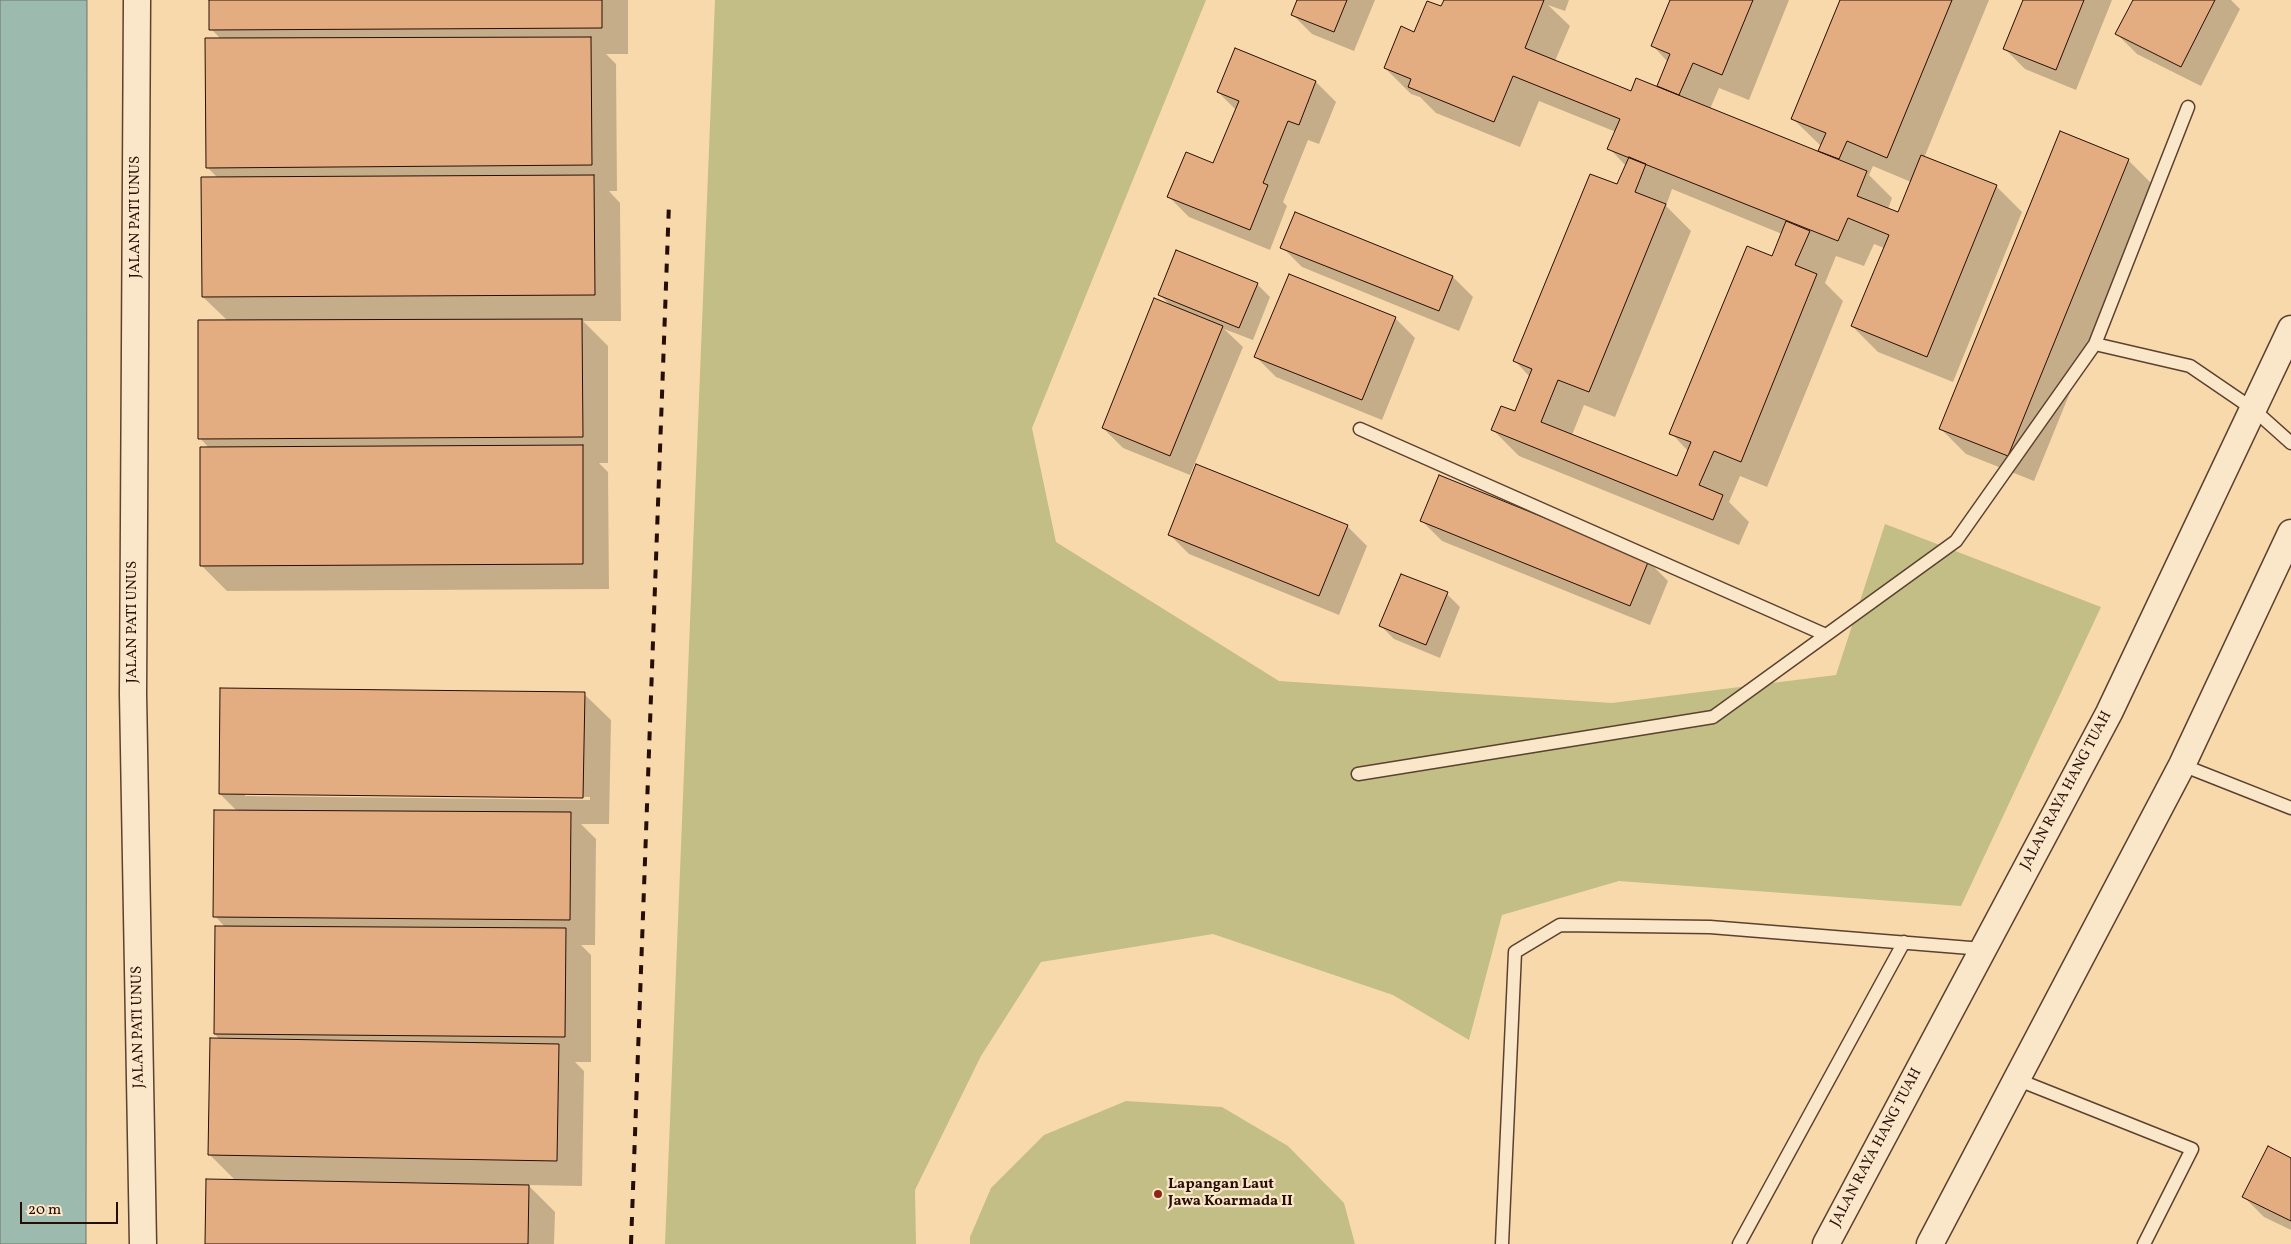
<!DOCTYPE html>
<style>
body{margin:0}
#map{position:relative;width:2291px;height:1244px;overflow:hidden;background:#f8d9ac;font-family:Vollkorn,serif}
canvas{display:block}
.scale{position:absolute;left:20px;top:1202px;width:98px;height:22px;box-sizing:border-box;border:2px solid #270e05;border-top:0;padding-left:6px;font-size:15px;line-height:18px;white-space:nowrap;color:#270e05;-webkit-text-stroke:4px #fae6c9;paint-order:stroke}
</style>
<div id="map">
<canvas width="2291" height="1244"></canvas>
<div class="scale">20 m</div>
</div>
<script>
const ctx = document.querySelector('canvas').getContext('2d');
ctx.lineJoin = 'round';
function fillPath(path, color) {
  ctx.fillStyle = color;
  ctx.fill(path, 'evenodd');
}
function poly(rows) {
  const path = new Path2D();
  for (const r of rows) {
    path.moveTo(r[0], r[1]);
    for (let i = 2; i < r.length; i += 2) path.lineTo(r[i], r[i + 1]);
  }
  return path;
}
function stroke(path, color, width, dash) {
  ctx.strokeStyle = color;
  ctx.lineWidth = width;
  ctx.lineCap = dash ? 'butt' : 'round';
  ctx.setLineDash(dash || []);
  ctx.stroke(path);
}
function write(font, color, halo, rows, align = 'center') {
  ctx.font = font + ' Vollkorn,serif';
  ctx.lineWidth = 4.5;
  ctx.setLineDash([]);
  ctx.textBaseline = 'middle';
  ctx.strokeStyle = halo;
  ctx.fillStyle = color;
  for (const [text, x, y, turn = 0] of rows) {
    ctx.save();
    ctx.translate(x, y);
    ctx.rotate((+turn || 0) * Math.PI / 180);
    ctx.textAlign = isNaN(turn) ? turn : align;
    if (halo) ctx.strokeText(text, 0, 0);
    ctx.fillText(text, 0, 0);
    ctx.restore();
  }
}
fillPath(poly([
 [715,0,1206,0,1032,428,1056,542,1279,681,1612,703,1836,675,1885,524,2101,607,1961,906,1619,881,1502,915,1469,1040,1393,995,1213,934,1041,962,981,1056,915,1190,916,1244,665,1244],
 [1126,1101,1222,1107,1288,1146,1344,1203,1355,1244,970,1244,970,1237,991,1188,1044,1135]
]), '#c3be86');
const water = poly([
 [0,0,87,0,86,1244,0,1244,0,0]
]);
fillPath(water, '#9dbaae');
stroke(water, '#6e756a', 1);
fillPath(poly([
 [210,0,628,0,628,54,606,54,616,64,617,191,609,191,620,203,621,321,583,321,608,346,608,463,599,463,608,472,609,589,227,591,201,565,209,448,200,438,228,321,203,297,218,178,207,167,221,39,211,29],
 [1298,0,1375,0,1354,51,1312,34,1292,14],
 [1445,0,1569,0,1565,11,1548,5,1570,26,1555,61,1632,92,1658,88,1668,62,1653,46,1671,0,1789,0,1749,100,1719,88,1710,109,1819,152,1821,146,1793,119,1841,0,1989,0,1924,158,1996,186,2022,212,1953,382,1878,352,1852,326,1884,248,1874,244,1864,266,1836,256,1825,283,1843,301,1767,487,1740,476,1729,502,1749,522,1739,545,1519,456,1493,430,1515,413,1530,377,1515,361,1618,186,1626,166,1609,148,1616,132,1539,101,1520,147,1436,113,1420,97,1411,94,1385,68,1415,34,1442,8],
 [1873,166,1911,182,1899,214,1888,209,1892,198,1869,175],
 [1672,189,1782,234,1772,257,1671,433,1688,451,1677,478,1572,435,1584,405,1615,417,1691,231,1666,206],
 [2024,0,2112,0,2076,90,2025,69,2005,49],
 [2134,0,2231,0,2240,9,2201,86,2137,54,2117,34],
 [1235,50,1316,82,1336,102,1319,144,1308,140,1283,202,1287,206,1270,250,1189,217,1169,197,1214,164,1236,110,1218,92],
 [2128,160,2154,186,2034,481,1966,454,1940,428],
 [1282,247,1453,277,1473,297,1459,331,1302,267],
 [1257,284,1270,297,1253,340,1224,329,1243,347,1190,475,1123,448,1103,428,1171,306,1160,295],
 [1395,318,1415,338,1382,420,1276,377,1256,357],
 [1422,521,1648,561,1668,581,1650,625,1442,541],
 [1347,526,1367,546,1339,615,1189,554,1169,534],
 [1447,594,1460,607,1440,658,1394,639,1381,626],
 [584,694,611,720,609,824,581,824,596,839,595,945,581,945,591,955,591,1062,575,1062,584,1071,582,1186,528,1185,555,1212,554,1244,206,1244,236,1181,210,1155,220,1040,215,1034,225,927,215,916,237,811,220,794],
 [245,793,590,797,590,800,245,796],
 [2291,1159,2291,1230,2264,1217,2244,1197]
]), '#0003');
const building = poly([
 [209,0,602,0,602,28,209,30,209,0],
 [1297,0,1347,0,1334,32,1291,15,1297,0],
 [1444,0,1544,0,1525,48,1631,91,1636,78,1867,171,1857,196,1898,212,1921,155,1997,185,1927,357,1851,326,1889,235,1848,218,1838,241,1607,149,1620,119,1513,76,1494,122,1408,87,1411,79,1384,68,1401,26,1414,32,1427,1,1441,6,1444,0],
 [1670,0,1753,0,1722,75,1693,63,1679,95,1657,86,1670,54,1651,46,1670,0],
 [1840,0,1952,0,1887,158,1847,141,1839,159,1818,151,1826,133,1791,119,1840,0],
 [2023,0,2084,0,2056,70,2003,49,2023,0],
 [2133,0,2215,0,2181,67,2115,34,2133,0],
 [591,37,592,165,206,168,205,38,591,37],
 [1235,48,1316,81,1299,125,1288,121,1263,183,1268,185,1250,230,1167,197,1186,152,1213,163,1239,101,1217,92,1235,48],
 [2060,131,2129,159,2008,456,1939,429,2060,131],
 [1629,157,1646,164,1635,192,1666,204,1589,392,1558,380,1541,422,1677,476,1691,442,1669,434,1747,246,1772,256,1786,221,1810,231,1795,265,1817,274,1741,462,1714,451,1699,485,1723,495,1713,520,1491,430,1501,406,1515,411,1532,369,1513,361,1590,174,1617,184,1629,157],
 [594,175,595,295,202,297,201,177,594,175],
 [1295,212,1453,276,1439,311,1280,248,1295,212],
 [1176,250,1258,283,1239,328,1158,295,1176,250],
 [1289,274,1396,317,1362,400,1254,357,1289,274],
 [1154,298,1223,326,1170,456,1102,428,1154,298],
 [582,319,583,437,198,439,198,320,582,319],
 [583,445,583,564,200,566,200,447,583,445],
 [1196,464,1348,525,1319,596,1168,535,1196,464],
 [1439,475,1649,560,1630,606,1420,521,1439,475],
 [1401,574,1448,592,1426,645,1379,626,1401,574],
 [220,688,585,692,583,798,219,794,220,688],
 [214,810,571,812,570,920,213,917,214,810],
 [215,926,566,928,565,1037,214,1034,215,926],
 [210,1038,559,1044,557,1161,208,1155,210,1038],
 [2268,1146,2291,1158,2291,1221,2242,1197,2268,1146],
 [206,1179,529,1185,528,1244,205,1244,206,1179]
]);
fillPath(building, '#e4ac81');
stroke(building, '#270e05', 1);
const lane = poly([
 [2095,344,2190,366,2253,409,2291,443],
 [1360,429,1826,635],
 [2182,765,2291,808],
 [1358,774,1713,717,1956,541,2095,344,2188,107],
 [2016,1079,2192,1149,2144,1244],
 [1502,1244,1515,952,1560,925,1710,927,1983,949],
 [1739,1244,1904,942]
]);
const street = poly([
 [137,0,133,694,143,1244],
 [1826,1244,2109,713,2291,329],
 [1930,1244,2182,765,2291,533]
]);
stroke(lane, '#5b412f', 15);
stroke(street, '#5b412f', 29);
stroke(lane, '#fae6c9', 12);
stroke(street, '#fae6c9', 26);
stroke(poly([
 [631,1244,669,203]
]), '#270e05', 4, [9, 9]);
for (const [x, y, r, color] of [
 [1158,1194,5,"#8f2418"]
]) {
  const dot = new Path2D();
  dot.arc(x, y, r, 0, 2 * Math.PI);
  ctx.fillStyle = color;
  ctx.fill(dot);
  stroke(dot, '#fae6c9', 2);
}
write('15px', '#270e05', '#fae6c9', [
 ["JALAN PATI UNUS",136,217,-90],
 ["JALAN PATI UNUS",133,622,-90],
 ["JALAN RAYA HANG TUAH",2067,791,-62],
 ["JALAN PATI UNUS",139,1027,-91],
 ["JALAN RAYA HANG TUAH",1877,1148,-62]
]);
write('bold 15px', '#270e05', '#fae6c9', [
 ["Lapangan Laut",1168,1185],
 ["Jawa Koarmada II",1168,1202]
], 'left');
</script>
